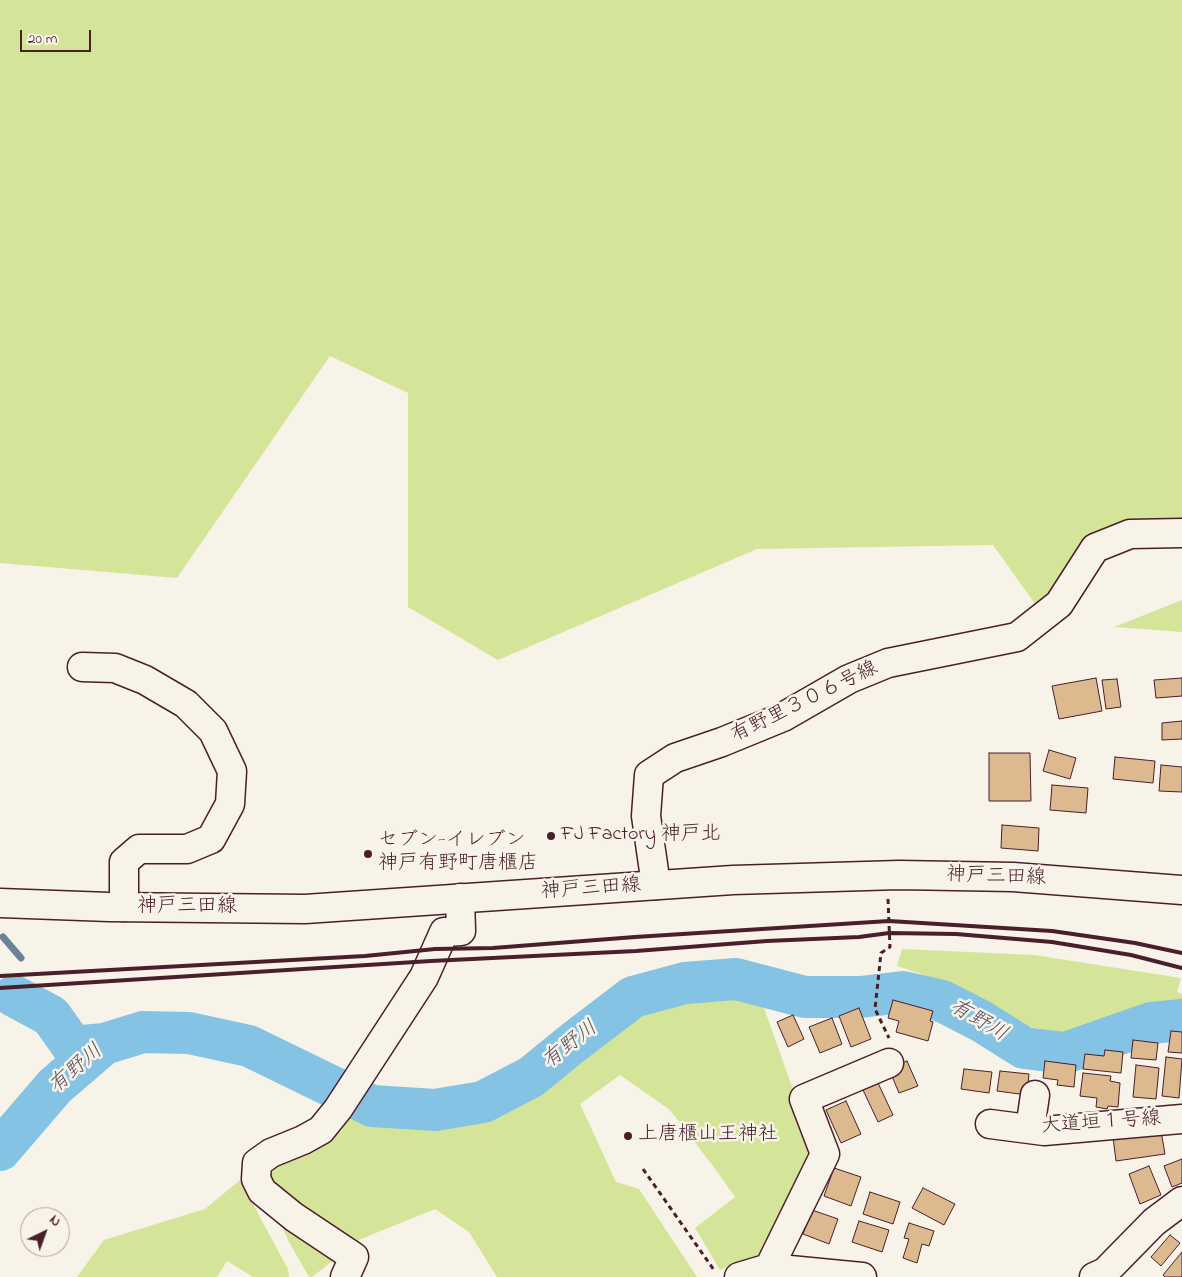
<!DOCTYPE html>
<meta charset="utf-8">
<style>
body{margin:0}
#map{position:relative;width:1182px;height:1277px;overflow:hidden;background:#f7f3e8;font-family:"Indie Flower",sans-serif}
canvas{display:block}
.north{position:absolute;left:20px;top:1207px;width:50px;height:50px;box-sizing:border-box;background:#f7f3e8;border:1px solid #b29e9c;border-radius:50%;rotate:42deg;font-size:14px;font-weight:700;line-height:20px;text-align:center;color:#4a1f2b}
.north::after{content:'';display:block;margin:auto;width:18px;height:22px;background:#4a1f2b;clip-path:polygon(50% 0,100% 100%,50% 72%,0 100%)}
.scale{position:absolute;left:20px;top:30px;width:71px;height:22px;box-sizing:border-box;border:2px solid #4a1f2b;border-top:0;padding-left:6px;font-size:15px;line-height:18px;white-space:nowrap;color:#4a1f2b;-webkit-text-stroke:4px #f7f3e8;paint-order:stroke}
</style>
<div id="map">
<canvas width="1182" height="1277"></canvas>
<div class="north">N</div>
<div class="scale">20 m</div>
</div>
<script>
const ctx = document.querySelector('canvas').getContext('2d');
ctx.lineJoin = 'round';
function fillPath(path, color) {
  ctx.fillStyle = color;
  ctx.fill(path, 'evenodd');
}
function poly(rows) {
  const path = new Path2D();
  for (const r of rows) {
    path.moveTo(r[0], r[1]);
    for (let i = 2; i < r.length; i += 2) path.lineTo(r[i], r[i + 1]);
  }
  return path;
}
function stroke(path, color, width, dash) {
  ctx.strokeStyle = color;
  ctx.lineWidth = width;
  ctx.lineCap = dash ? 'butt' : 'round';
  ctx.setLineDash(dash || []);
  ctx.stroke(path);
}
function write(font, color, halo, rows, align = 'center') {
  ctx.font = font + ' "Indie Flower","Klee One",sans-serif';
  ctx.lineWidth = 5;
  ctx.setLineDash([]);
  ctx.textBaseline = 'middle';
  ctx.strokeStyle = halo;
  ctx.fillStyle = color;
  for (const [text, x, y, turn = 0] of rows) {
    ctx.save();
    ctx.translate(x, y);
    ctx.rotate((+turn || 0) * Math.PI / 180);
    ctx.textAlign = isNaN(turn) ? turn : align;
    if (halo) ctx.strokeText(text, 0, 0);
    ctx.fillText(text, 0, 0);
    ctx.restore();
  }
}
fillPath(poly([
 [0,0,1182,0,1182,524,1108,527,1038,608,993,545,757,549,498,660,408,607,408,393,330,356,177,578,0,563],
 [1182,600,1182,632,1114,627],
 [902,949,1034,955,1181,978,1177,992,1182,994,1182,1017,1157,1018,1071,1035,1015,1024,930,977,897,966],
 [719,988,759,994,816,1154,767,1253,720,1270,695,1228,735,1197,713,1166,670,1110,620,1075,580,1104,616,1182,639,1189,697,1277,497,1277,469,1232,435,1209,361,1239,312,1277,309,1277,289,1242,261,1181,270,1161,341,1131,353,1107,405,1117,471,1113,528,1089,643,1003],
 [240,1180,288,1269,289,1277,253,1277,227,1261,217,1277,77,1277,104,1240,205,1209]
]), '#d4e599');
stroke(poly([
 [3,937,21,958],
 [25,997,25,1002]
]), '#6d819b', 7);
stroke(poly([
 [14,996,51,1016,73,1047,104,1044],
 [0,1150,55,1086,104,1044,143,1032,189,1033,249,1046,372,1106,435,1110,483,1102,531,1077,574,1042,633,997,685,983,736,979,805,997,860,997,903,992,942,1001,981,1021,1024,1048,1065,1053,1151,1023,1182,1020]
]), '#85c3e5', 42);
const building = poly([
 [1096,678,1102,711,1059,719,1052,686,1096,678],
 [1182,678,1182,696,1156,698,1154,680,1182,678],
 [1117,679,1121,707,1106,709,1102,680,1117,679],
 [1182,721,1182,739,1162,740,1162,723,1182,721],
 [1049,750,1076,758,1070,779,1043,771,1049,750],
 [989,753,1030,753,1031,801,989,801,989,753],
 [1115,757,1155,761,1153,783,1113,779,1115,757],
 [1161,765,1182,767,1182,792,1159,791,1161,765],
 [1052,785,1088,788,1086,813,1050,810,1052,785],
 [1002,825,1039,828,1038,851,1001,848,1002,825],
 [893,1000,933,1011,930,1021,933,1022,928,1041,896,1032,899,1021,888,1018,893,1000],
 [859,1008,871,1039,851,1047,839,1016,859,1008],
 [793,1015,804,1039,788,1047,777,1022,793,1015],
 [832,1018,842,1044,820,1053,809,1027,832,1018],
 [1171,1031,1182,1032,1182,1053,1168,1052,1171,1031],
 [1133,1040,1158,1043,1156,1060,1131,1058,1133,1040],
 [1105,1050,1123,1052,1121,1073,1083,1069,1085,1054,1104,1056,1105,1050],
 [1166,1057,1182,1059,1179,1098,1162,1096,1166,1057],
 [907,1061,918,1086,899,1093,889,1069,907,1061],
 [1045,1061,1076,1065,1074,1087,1057,1085,1058,1080,1043,1078,1045,1061],
 [1136,1065,1159,1068,1156,1099,1133,1097,1136,1065],
 [964,1069,992,1072,989,1093,961,1089,964,1069],
 [1000,1071,1029,1074,1027,1095,997,1091,1000,1071],
 [1083,1073,1111,1076,1110,1081,1120,1083,1118,1107,1108,1106,1107,1109,1096,1107,1097,1098,1080,1096,1083,1073],
 [878,1083,893,1115,878,1122,863,1090,878,1083],
 [846,1101,861,1134,841,1143,826,1110,846,1101],
 [1161,1131,1165,1154,1116,1161,1113,1137,1161,1131],
 [1182,1159,1182,1183,1172,1187,1164,1166,1182,1159],
 [1149,1166,1161,1195,1140,1204,1129,1174,1149,1166],
 [834,1168,861,1177,851,1206,824,1196,834,1168],
 [923,1188,955,1204,944,1225,912,1208,923,1188],
 [870,1192,900,1202,893,1224,863,1214,870,1192],
 [812,1210,838,1219,829,1244,803,1234,812,1210],
 [859,1221,889,1230,882,1252,852,1242,859,1221],
 [909,1223,934,1231,929,1246,922,1244,917,1263,903,1258,909,1239,904,1238,909,1223],
 [1170,1235,1180,1243,1161,1266,1151,1257,1170,1235],
 [1182,1252,1182,1277,1165,1277,1163,1275,1182,1252]
]);
fillPath(building, '#dcb98e');
stroke(building, '#4a1f2b', 1);
const minor = poly([
 [82,667,115,668,145,680,186,704,213,731,232,771,230,804,211,839,187,849,139,849,124,862,124,907],
 [656,885,646,816,649,775,675,758,722,742,783,717,849,679,888,663,1017,637,1059,604,1095,548,1130,534,1182,533],
 [990,1124,1044,1131,1182,1119],
 [1030,1129,1035,1095],
 [769,1268,825,1154,804,1099,889,1063],
 [345,1277,354,1257,294,1217,262,1191,256,1179,257,1163,271,1153,303,1140,321,1130,338,1109,424,977,444,932,461,931,460,898],
 [739,1277,769,1268,862,1277],
 [1094,1277,1105,1272,1154,1222,1182,1201]
]);
const major = poly([
 [0,903,109,907,305,909,733,880,899,875,1013,877,1182,890]
]);
stroke(minor, '#4a1f2b', 31);
stroke(major, '#4a1f2b', 31);
stroke(poly([
 [888,899,890,947,881,953,875,1009,889,1038],
 [643,1169,714,1270]
]), '#4a1f2b', 3, [5, 4]);
stroke(minor, '#f7f3e8', 28);
stroke(major, '#f7f3e8', 28);
stroke(poly([
 [0,976,365,956,435,949,493,948,635,937,889,921,1052,931,1135,943,1182,953],
 [0,988,431,961,636,951,767,941,859,937,889,933,956,934,1052,942,1131,955,1182,968]
]), '#4a1f2b', 4);
for (const [x, y, r, color] of [
 [551,836,5,"#4a1f2b"],
 [368,854,5,"#4a1f2b"],
 [628,1136,5,"#4a1f2b"]
]) {
  const dot = new Path2D();
  dot.arc(x, y, r, 0, 2 * Math.PI);
  ctx.fillStyle = color;
  ctx.fill(dot);
  stroke(dot, '#f7f3e8', 2);
}
write('20px', '#4a1f2b', '#f7f3e8', [
 ["有野里３０６号線",805,703,-26],
 ["神戸三田線",996,878,2],
 ["神戸三田線",591,890,-4],
 ["神戸三田線",187,908],
 ["大道垣１号線",1101,1124,-4]
]);
write('20px', '#4a1f2b', '#f7f3e8', [
 ["FJ Factory 神戸北",561,836],
 ["セブン-イレブン",378,842],
 ["神戸有野町唐櫃店",378,865],
 ["上唐櫃山王神社",638,1136]
], 'left');
write('italic 21px', '#5c5063', '#f7f3e8', [
 ["有野川",978,1022,30],
 ["有野川",571,1046,-38],
 ["有野川",77,1070,-41]
]);
</script>
